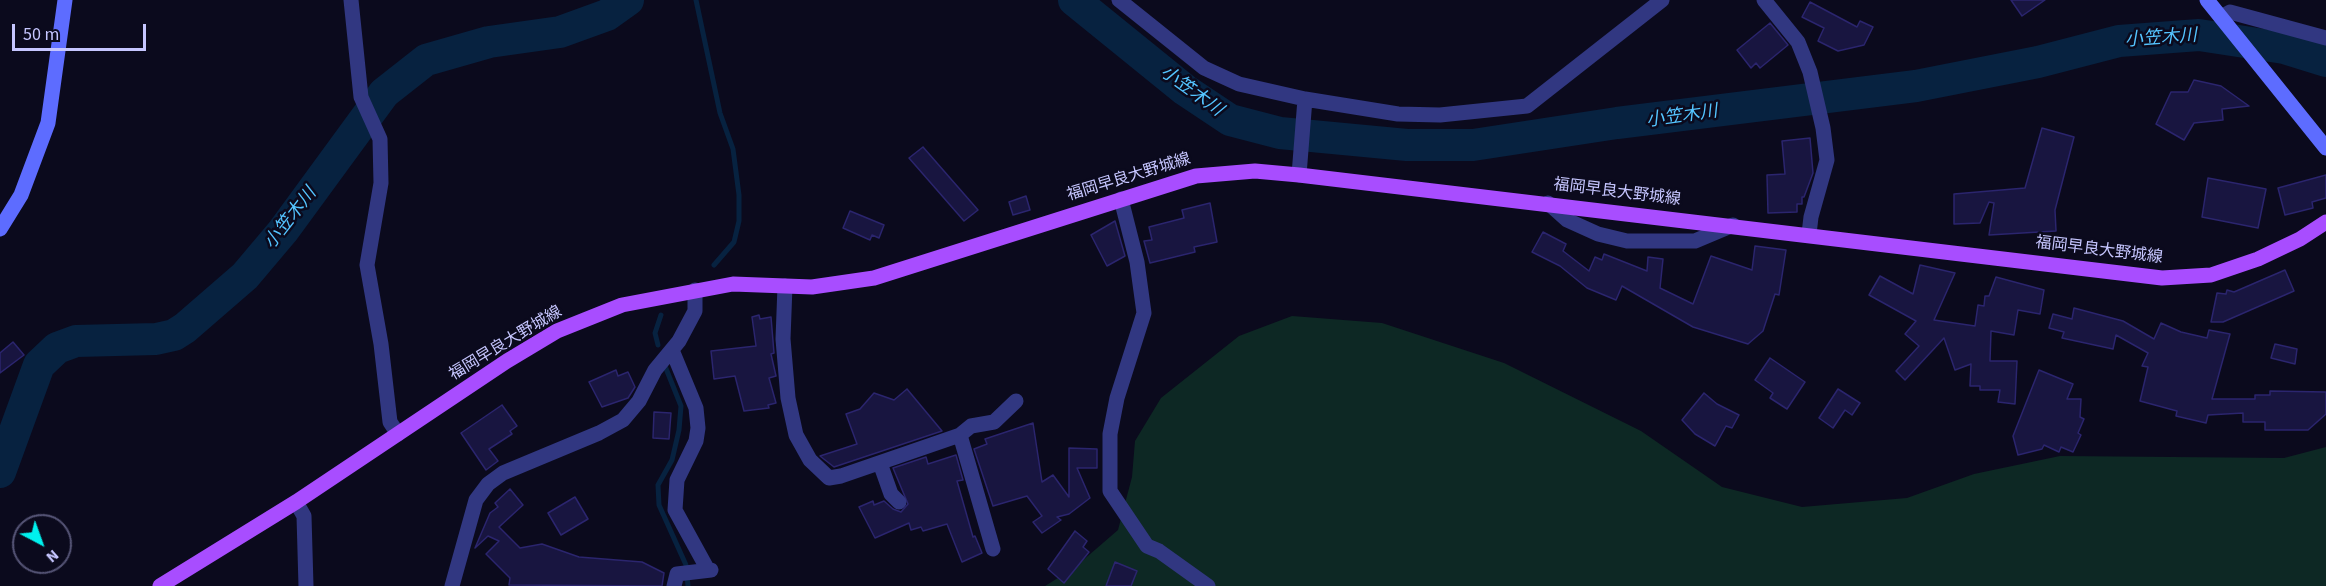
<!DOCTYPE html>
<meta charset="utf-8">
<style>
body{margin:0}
#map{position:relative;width:2326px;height:586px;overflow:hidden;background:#0b0a1d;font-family:"Source Sans 3",sans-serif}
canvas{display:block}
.north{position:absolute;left:12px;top:514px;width:60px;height:60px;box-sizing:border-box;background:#0b0a1d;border:2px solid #565577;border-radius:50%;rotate:139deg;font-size:16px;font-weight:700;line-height:24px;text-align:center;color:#c6c6ff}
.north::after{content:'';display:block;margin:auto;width:21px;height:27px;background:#00f1ee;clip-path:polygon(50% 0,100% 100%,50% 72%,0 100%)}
.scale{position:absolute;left:12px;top:24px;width:134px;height:27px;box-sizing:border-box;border:3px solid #c6c6ff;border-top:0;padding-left:8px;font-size:18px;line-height:21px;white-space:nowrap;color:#c6c6ff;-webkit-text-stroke:4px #0b0a1d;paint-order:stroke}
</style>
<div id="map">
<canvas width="2326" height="586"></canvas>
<div class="north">N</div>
<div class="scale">50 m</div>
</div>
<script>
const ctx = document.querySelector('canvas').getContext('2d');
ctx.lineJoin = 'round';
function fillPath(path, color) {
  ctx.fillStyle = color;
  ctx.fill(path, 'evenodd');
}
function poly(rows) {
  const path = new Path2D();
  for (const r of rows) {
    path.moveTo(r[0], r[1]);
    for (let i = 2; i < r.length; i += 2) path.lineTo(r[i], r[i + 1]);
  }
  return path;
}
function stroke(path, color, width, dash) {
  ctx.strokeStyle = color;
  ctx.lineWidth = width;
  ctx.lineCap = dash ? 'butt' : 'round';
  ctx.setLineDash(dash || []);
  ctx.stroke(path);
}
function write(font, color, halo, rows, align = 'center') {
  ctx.font = font + ' "Source Sans 3","Noto Sans JP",sans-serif';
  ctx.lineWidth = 5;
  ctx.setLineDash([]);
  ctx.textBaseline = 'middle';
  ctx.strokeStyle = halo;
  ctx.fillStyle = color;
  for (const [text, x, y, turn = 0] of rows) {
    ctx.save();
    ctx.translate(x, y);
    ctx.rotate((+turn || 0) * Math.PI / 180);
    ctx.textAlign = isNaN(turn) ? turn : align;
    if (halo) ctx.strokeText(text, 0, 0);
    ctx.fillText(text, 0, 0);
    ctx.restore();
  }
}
fillPath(poly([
 [1292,316,1382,323,1504,363,1641,431,1722,487,1802,507,1907,498,1974,474,2060,456,2284,458,2326,447,2326,586,1045,586,1074,568,1118,530,1132,477,1135,441,1161,398,1239,336]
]), '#0d2824');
stroke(poly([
 [696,0,720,113,733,149,739,195,739,221,734,242,714,265],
 [658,345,655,333,661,315],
 [665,366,681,406,679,430,672,460,658,485,659,505,686,565,688,586]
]), '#072240', 5);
stroke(poly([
 [1074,0,1185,90,1230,120,1280,133,1407,145,1473,145,1617,123,1916,86,2038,62,2119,41,2199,35,2284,48,2326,61],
 [0,472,39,365,57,348,76,341,156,339,174,335,185,328,245,276,283,231,384,93,426,60,489,42,560,32,607,15,628,0]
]), '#072240', 32);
const building = poly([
 [2011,0,2045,0,2022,16,2011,0],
 [1810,2,1857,27,1860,21,1873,27,1864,45,1838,51,1818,41,1824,28,1802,17,1810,2],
 [1770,23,1788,45,1760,68,1756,63,1751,68,1737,50,1770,23],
 [2194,80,2221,86,2249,106,2222,109,2223,120,2194,123,2184,140,2156,124,2171,92,2188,92,2194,80],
 [2042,128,2074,137,2055,210,2056,231,1989,235,1994,203,1989,202,1980,223,1954,224,1954,194,2025,188,2042,128],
 [1810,138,1813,173,1804,197,1802,197,1802,204,1797,204,1797,212,1768,213,1767,175,1785,174,1782,141,1810,138],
 [923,147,978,210,964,221,909,158,923,147],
 [2326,175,2326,198,2312,202,2313,208,2285,215,2278,188,2326,175],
 [2208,178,2266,189,2258,228,2202,217,2208,178],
 [1026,196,1030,210,1013,215,1009,202,1026,196],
 [1210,203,1217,242,1194,247,1195,252,1150,263,1144,241,1152,240,1149,227,1184,218,1182,210,1210,203],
 [850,211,884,225,879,238,872,235,870,240,843,228,850,211],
 [1115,221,1125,256,1107,266,1091,235,1115,221],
 [1543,232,1566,244,1563,251,1589,271,1595,257,1602,260,1604,254,1647,271,1648,257,1663,259,1660,288,1693,304,1711,256,1752,270,1755,246,1786,250,1779,295,1775,294,1763,331,1748,344,1693,327,1622,286,1616,300,1587,288,1560,266,1532,252,1543,232],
 [1920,265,1955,273,1934,320,1975,326,1978,305,1984,306,1985,296,1989,296,1996,277,2044,290,2040,314,2018,310,2014,335,1991,331,1990,361,2017,361,2015,404,1998,402,2000,390,1980,390,1980,386,1970,386,1971,364,1955,370,1944,338,1905,380,1896,371,1919,346,1905,334,1916,321,1869,295,1880,276,1913,294,1920,265],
 [2285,270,2294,291,2223,322,2211,322,2217,293,2226,294,2227,290,2234,292,2285,270],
 [2074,308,2123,321,2154,339,2161,323,2181,332,2207,338,2209,330,2230,334,2212,399,2255,399,2255,395,2270,395,2270,391,2326,392,2326,414,2308,430,2265,430,2265,422,2243,422,2243,413,2208,415,2206,423,2176,416,2177,411,2140,401,2148,367,2142,366,2148,353,2116,335,2113,349,2062,338,2064,332,2049,328,2053,314,2072,319,2074,308],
 [759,315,760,319,771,317,774,353,771,354,776,376,769,378,776,403,768,405,769,408,744,411,735,376,714,379,711,351,756,346,752,317,759,315],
 [13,342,24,355,0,373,0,353,13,342],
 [2275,344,2297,349,2295,364,2271,358,2275,344],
 [1770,358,1805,382,1787,409,1770,398,1773,393,1755,380,1770,358],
 [616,370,618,376,628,372,635,387,628,398,602,407,589,382,616,370],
 [2039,370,2073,384,2067,399,2081,399,2080,417,2084,419,2078,433,2081,435,2073,452,2061,447,2059,452,2044,445,2042,449,2018,455,2013,436,2039,370],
 [907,389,942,431,834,467,820,456,857,444,846,414,860,409,874,393,894,400,907,389],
 [1838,389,1860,403,1852,415,1845,410,1833,428,1819,418,1838,389],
 [1704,393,1717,404,1739,415,1732,428,1726,426,1715,446,1695,434,1682,420,1704,393],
 [502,405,517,426,510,431,512,434,489,449,498,461,486,470,461,433,502,405],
 [654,412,671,413,669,439,653,438,654,412],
 [1033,423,1042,482,1053,475,1069,497,1069,448,1097,449,1097,468,1077,468,1090,498,1069,514,1057,517,1061,520,1042,533,1033,522,1042,516,1027,496,993,506,974,449,987,444,985,439,1033,423],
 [956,455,963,480,957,481,973,537,975,536,982,553,962,562,947,524,923,531,921,527,911,530,909,523,875,538,859,507,873,501,874,505,884,501,893,509,901,512,908,504,893,468,926,457,928,464,956,455],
 [510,489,523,505,499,527,520,548,542,544,579,557,642,562,664,573,662,586,509,585,510,578,486,554,499,541,488,536,475,548,490,513,498,507,495,503,510,489],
 [575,497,588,519,561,535,548,513,575,497],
 [1075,531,1087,541,1083,547,1089,552,1064,583,1048,569,1075,531],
 [1115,562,1137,571,1131,586,1106,586,1115,562]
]);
fillPath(building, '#181540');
stroke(building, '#2b256e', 1.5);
stroke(poly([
 [351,0,361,97,380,139,381,183,367,265,381,344,390,422,398,434],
 [1119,0,1204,68,1239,84,1305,99,1398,114,1440,115,1527,106,1662,0],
 [1764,0,1798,42,1810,72,1823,128,1827,160,1811,217,1809,234],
 [2221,17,2230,12,2326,38],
 [1299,175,1305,99],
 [1121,199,1137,262,1144,313,1117,398,1110,434,1110,491,1147,546,1159,551,1208,586],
 [1548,203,1567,220,1598,234,1627,241,1695,241,1733,225],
 [785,286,783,339,788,398,796,435,810,460,829,478,841,476,960,435,993,549],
 [672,350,696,408,698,428,696,441,677,480,675,510,708,570],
 [960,435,971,426,994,422,1016,401],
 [880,463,891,494,899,502],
 [296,502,304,516,306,586],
 [452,586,476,500,488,484,503,473,599,433,623,420,639,401,655,370,679,341,695,311,695,290],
 [674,586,677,574,711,570]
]), '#313781', 15);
stroke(poly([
 [2207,0,2326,148],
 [0,229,21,195,48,123,65,0]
]), '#5d6cff', 15);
stroke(poly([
 [160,586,296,502,507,361,557,331,622,305,733,284,812,287,874,278,1196,176,1255,171,1299,175,2162,278,2211,275,2258,259,2300,239,2326,222]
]), '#a84dff', 15);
write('16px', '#c6c6ff', '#0b0a1d', [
 ["福岡早良大野城線",1129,178,-17],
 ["福岡早良大野城線",1617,193,7],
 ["福岡早良大野城線",2099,251,7],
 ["福岡早良大野城線",506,344,-31]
]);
write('italic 18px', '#54c4ff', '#0b0a1d', [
 ["小笠木川",2161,39,-4],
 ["小笠木川",1191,92,36],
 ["小笠木川",1682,117,-8],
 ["小笠木川",291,219,-52]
]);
</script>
